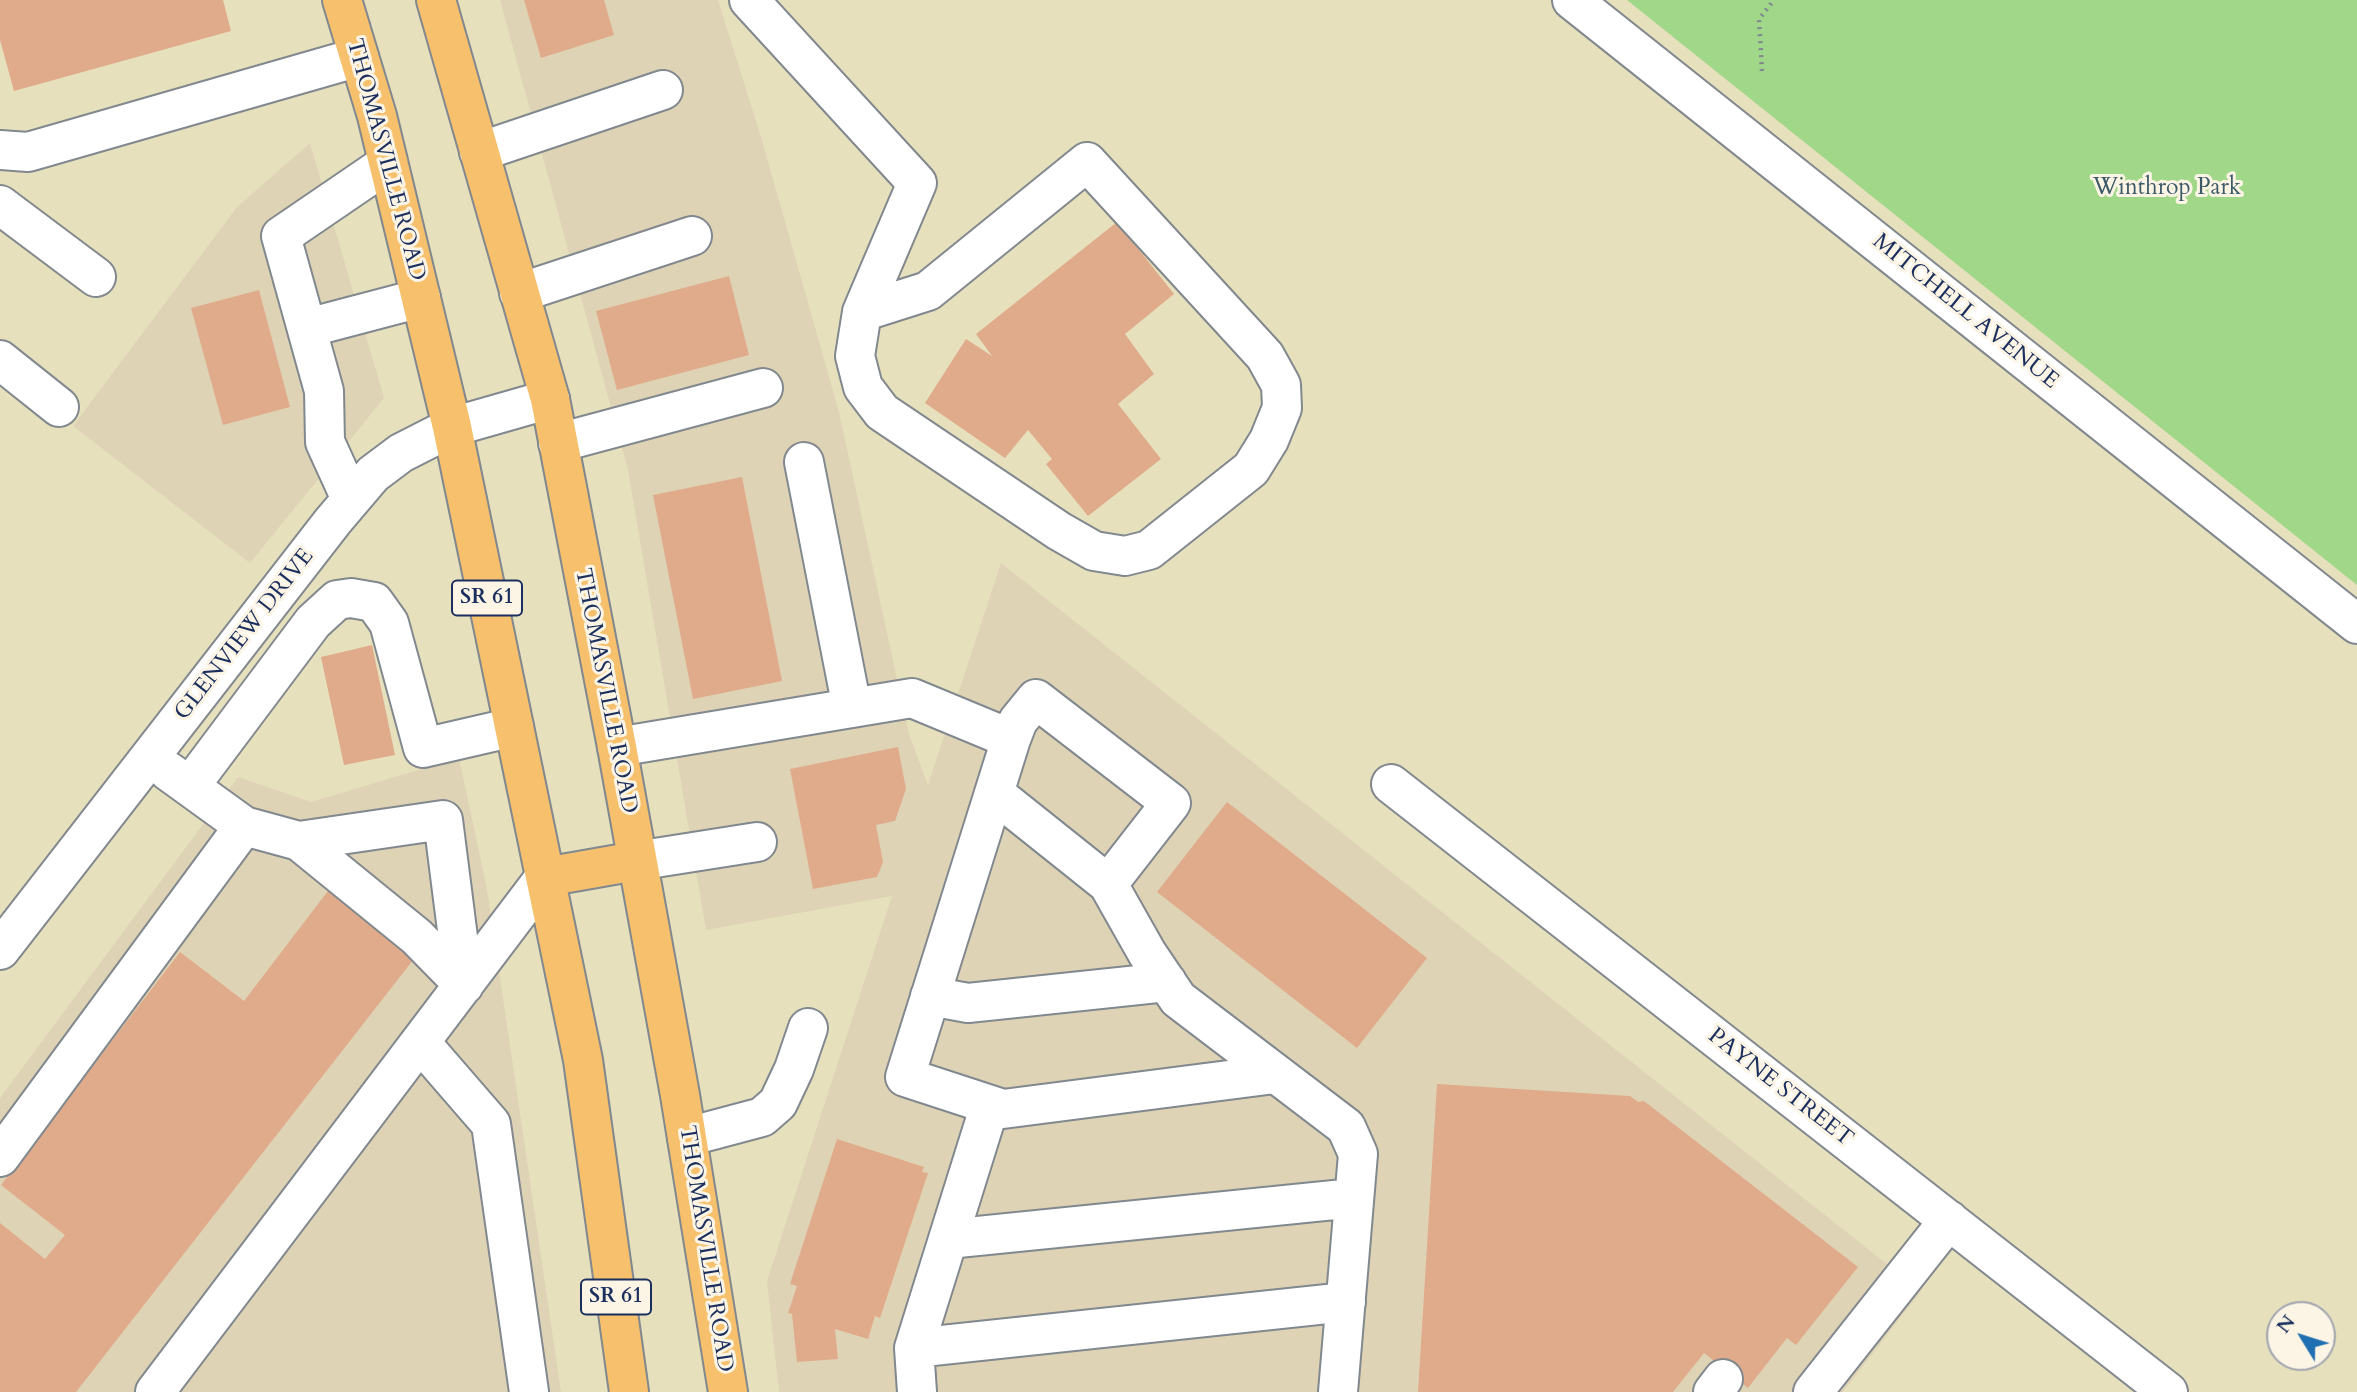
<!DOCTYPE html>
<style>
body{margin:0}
#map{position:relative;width:2357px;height:1392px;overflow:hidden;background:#e7e0bd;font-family:Cardo,serif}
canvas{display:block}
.north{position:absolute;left:2266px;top:1301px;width:70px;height:70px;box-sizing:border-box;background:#fcf5e5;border:2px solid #a2a6af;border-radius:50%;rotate:308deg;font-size:19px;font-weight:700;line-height:28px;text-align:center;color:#1b2f5e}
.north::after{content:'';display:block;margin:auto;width:24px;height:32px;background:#1f6fb2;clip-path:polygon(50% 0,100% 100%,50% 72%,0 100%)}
</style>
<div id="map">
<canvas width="2357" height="1392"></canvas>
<div class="north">N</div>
</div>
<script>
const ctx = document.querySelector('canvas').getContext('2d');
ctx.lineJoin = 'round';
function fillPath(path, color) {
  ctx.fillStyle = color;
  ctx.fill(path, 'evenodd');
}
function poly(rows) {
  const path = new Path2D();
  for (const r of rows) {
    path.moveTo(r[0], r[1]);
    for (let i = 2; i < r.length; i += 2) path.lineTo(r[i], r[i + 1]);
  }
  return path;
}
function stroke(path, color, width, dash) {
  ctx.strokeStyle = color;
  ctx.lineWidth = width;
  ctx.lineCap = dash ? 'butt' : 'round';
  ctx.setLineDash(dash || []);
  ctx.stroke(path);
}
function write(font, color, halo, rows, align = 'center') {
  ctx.font = font + ' Cardo,serif';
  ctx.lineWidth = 6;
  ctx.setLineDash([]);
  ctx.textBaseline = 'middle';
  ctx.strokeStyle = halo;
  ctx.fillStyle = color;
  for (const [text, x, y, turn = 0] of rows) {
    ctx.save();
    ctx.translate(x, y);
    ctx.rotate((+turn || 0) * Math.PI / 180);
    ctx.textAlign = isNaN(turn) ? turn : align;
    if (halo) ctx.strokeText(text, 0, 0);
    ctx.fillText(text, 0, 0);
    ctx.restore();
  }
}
fillPath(poly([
 [500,0,718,0,761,137,839,412,909,734,928,785,1001,563,1921,1291,1843,1392,779,1392,767,1281,892,896,706,930,628,470],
 [310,143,384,398,250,563,73,426,237,207],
 [459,758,487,889,561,1392,0,1392,0,1098,238,777,311,802]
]), '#dfd3b6');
fillPath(poly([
 [1627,0,2357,0,2357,585]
]), '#a0d788');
fillPath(poly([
 [0,0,223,0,231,31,14,91,0,40],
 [524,0,604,0,614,35,541,58],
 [1117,222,1174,294,1125,334,1154,374,1118,404,1161,459,1088,516,1046,464,1052,459,1028,430,1005,458,925,403,966,339,992,356,976,334],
 [729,276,749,355,617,390,596,311],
 [259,290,290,407,223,425,191,308],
 [742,477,782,681,693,699,653,495],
 [372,645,395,755,344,765,321,657],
 [898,747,906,789,895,821,876,825,883,862,877,877,813,889,790,769],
 [1227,802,1427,958,1357,1048,1157,892],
 [331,887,417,955,76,1392,0,1392,0,1223,45,1259,65,1235,1,1185,180,952,244,1001],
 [1437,1084,1630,1096,1638,1102,1644,1101,1858,1267,1796,1345,1787,1338,1748,1388,1704,1353,1673,1392,1418,1392],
 [837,1139,924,1167,922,1172,928,1173,880,1318,875,1316,868,1339,835,1329,838,1359,797,1362,792,1314,788,1313,797,1286,790,1284]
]), '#e0ab8b');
const minor = poly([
 [749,0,917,183,862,312,855,356,863,387,882,412,1059,531,1094,551,1125,556,1149,550,1251,469,1269,440,1282,408,1281,385,1265,356,1087,162,928,291,862,312],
 [1572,0,2357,624],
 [0,150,28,152,359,57],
 [479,152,663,90],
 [0,205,96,277],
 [519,293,692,236],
 [307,328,421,298],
 [0,360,59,407],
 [558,443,763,388],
 [804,462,852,708],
 [351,499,325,442,324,391,281,236,388,163],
 [617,747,912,698,1011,739],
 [168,771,244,826,299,841,443,820,464,985],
 [1391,784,2168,1392],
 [190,786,313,622,337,600,351,598,374,602,389,623,423,748,514,727],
 [994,793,1108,884,1147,953,1178,999,1346,1127,1358,1154,1338,1392],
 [299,841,417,937,464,985],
 [636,861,757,842],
 [1108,884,1171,803,1036,699,1018,721,1011,739,905,1077,1003,1109,1275,1074],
 [0,950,333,521,373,474,401,453,452,427,550,399],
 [930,996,968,1003,1167,982],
 [420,1042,491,1124,529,1392],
 [687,1137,762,1117,778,1103,794,1069,808,1028],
 [0,1157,244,826],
 [948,1239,1354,1198],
 [914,1348,1346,1302],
 [155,1392,545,877],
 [917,1392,914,1348,990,1105],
 [1713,1392,1723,1379],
 [1813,1392,1949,1220]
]);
const major = poly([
 [342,0,377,116,452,427,583,1060,629,1392],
 [436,0,550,399,617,747,680,1095,728,1392],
 [545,877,636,861]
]);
stroke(minor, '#81888e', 42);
stroke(major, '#81888e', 42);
stroke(poly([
 [1762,71,1759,19,1774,0]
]), '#81888e', 4.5, [2, 5]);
stroke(minor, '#fff', 38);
stroke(major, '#f7c06c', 38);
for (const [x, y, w] of [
 [487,598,70],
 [616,1297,70]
]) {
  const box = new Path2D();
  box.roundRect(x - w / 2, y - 17.5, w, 35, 5);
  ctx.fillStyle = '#fcf5e5';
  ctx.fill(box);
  stroke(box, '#1b2f5e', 2);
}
write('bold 21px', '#1b2f5e', null, [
 ["SR 61",487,598],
 ["SR 61",616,1297]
]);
write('23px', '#1b2f5e', '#fcf5e5', [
 ["THOMASVILLE ROAD",385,160,75],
 ["MITCHELL AVENUE",1965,312,39],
 ["GLENVIEW DRIVE",245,635,-52],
 ["THOMASVILLE ROAD",605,691,79],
 ["PAYNE STREET",1780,1088,38],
 ["THOMASVILLE ROAD",705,1249,81]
]);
write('23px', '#3c5968', '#fcf5e5', [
 ["Winthrop Park",2167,189]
]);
</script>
